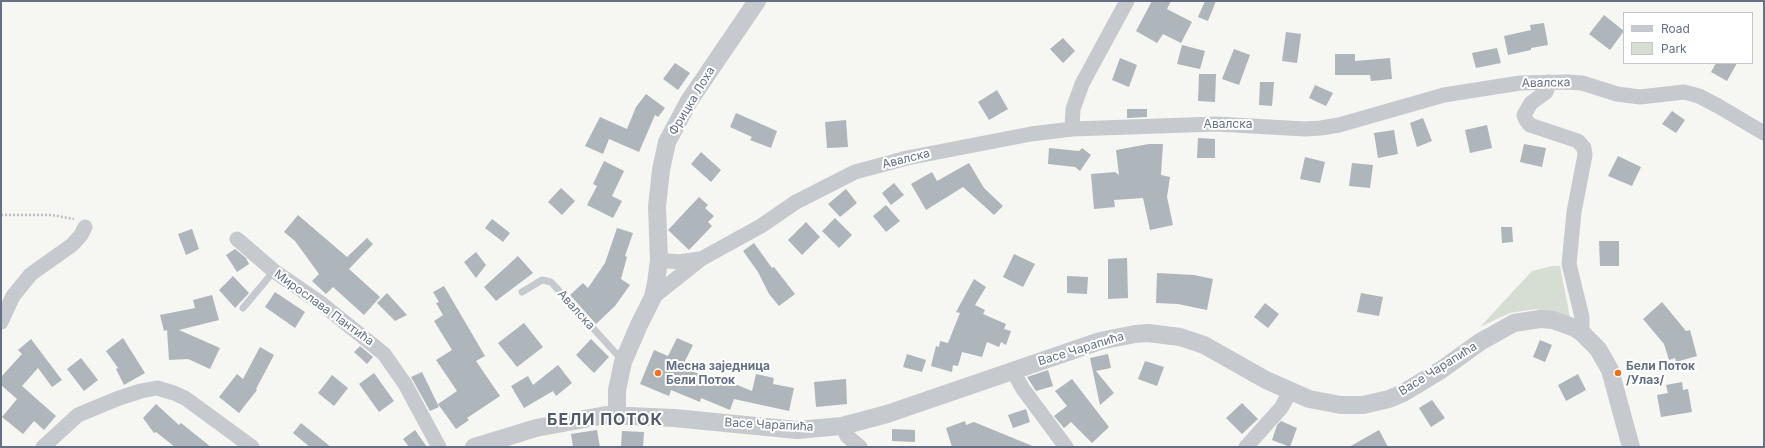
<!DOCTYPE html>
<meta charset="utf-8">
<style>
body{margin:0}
#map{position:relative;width:1765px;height:448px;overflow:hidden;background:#f6f6f3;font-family:Inter,sans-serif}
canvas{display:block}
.frame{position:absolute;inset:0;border:2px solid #647185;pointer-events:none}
.legend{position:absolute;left:1623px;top:12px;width:130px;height:52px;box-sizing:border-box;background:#fff;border:1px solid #c1c6ce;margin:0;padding:5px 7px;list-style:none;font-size:12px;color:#647185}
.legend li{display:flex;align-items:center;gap:8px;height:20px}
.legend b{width:20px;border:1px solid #c1c6ce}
</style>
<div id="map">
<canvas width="1765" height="448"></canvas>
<div class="frame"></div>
<ul class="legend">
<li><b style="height:5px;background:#c6c9cd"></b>Road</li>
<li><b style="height:11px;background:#d6ded4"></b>Park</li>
</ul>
</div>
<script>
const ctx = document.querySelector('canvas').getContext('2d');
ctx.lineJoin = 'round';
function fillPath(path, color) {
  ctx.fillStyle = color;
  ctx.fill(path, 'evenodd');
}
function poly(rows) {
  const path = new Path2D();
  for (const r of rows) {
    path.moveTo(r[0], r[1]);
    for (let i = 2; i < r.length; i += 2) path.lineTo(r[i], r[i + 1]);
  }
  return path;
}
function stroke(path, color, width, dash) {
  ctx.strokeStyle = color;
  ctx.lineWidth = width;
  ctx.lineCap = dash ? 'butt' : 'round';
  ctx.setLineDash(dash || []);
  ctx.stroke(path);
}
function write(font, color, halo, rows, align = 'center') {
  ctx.font = font + ' Inter,sans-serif';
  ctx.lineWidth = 4;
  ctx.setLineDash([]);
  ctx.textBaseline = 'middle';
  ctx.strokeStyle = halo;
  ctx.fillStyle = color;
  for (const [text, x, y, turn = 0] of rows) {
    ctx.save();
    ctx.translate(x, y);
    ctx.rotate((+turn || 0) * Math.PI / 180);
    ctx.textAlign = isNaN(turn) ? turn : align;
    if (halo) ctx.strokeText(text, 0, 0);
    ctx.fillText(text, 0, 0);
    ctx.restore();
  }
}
fillPath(poly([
 [1552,266,1560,266,1570,317,1536,309,1510,313,1480,327,1532,271]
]), '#d6ded4');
fillPath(poly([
 [1152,1,1171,1,1167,9,1192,22,1181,43,1163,34,1157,43,1136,31],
 [1205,1,1216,1,1208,21,1198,17],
 [1604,15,1624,31,1610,50,1589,34],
 [1544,23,1548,45,1531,48,1531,50,1508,55,1504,36,1531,30,1530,25],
 [1286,32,1301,34,1297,63,1282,61],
 [1063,38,1075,51,1063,63,1050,49],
 [1182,45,1205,51,1200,69,1177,64],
 [1497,48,1501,63,1476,68,1472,53],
 [1234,49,1250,55,1239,85,1222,79],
 [1335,54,1355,54,1355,61,1390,58,1392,79,1371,81,1370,75,1335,75],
 [1120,58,1137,65,1129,87,1112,80],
 [675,63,690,73,678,90,663,79],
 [1716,63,1737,63,1727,81,1711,72],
 [1199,74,1216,74,1215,102,1198,101],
 [1260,82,1274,82,1272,106,1259,105],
 [1315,85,1333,93,1326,106,1309,98],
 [997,90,1008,109,989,120,978,102],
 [646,94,665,108,658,117,655,115,639,152,609,139,603,154,585,146,600,117,627,129,636,107],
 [1127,109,1147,109,1147,117,1127,118],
 [1672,111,1685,120,1676,133,1662,124],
 [736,113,777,131,771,148,750,140,752,137,730,127],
 [1423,118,1432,141,1417,147,1410,123],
 [846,120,848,147,827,148,825,122],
 [1487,125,1492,148,1470,153,1465,130],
 [1394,130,1398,154,1378,158,1374,133],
 [1198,138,1215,139,1215,158,1197,158],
 [1149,144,1163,144,1161,175,1170,177,1167,197,1173,225,1150,230,1143,198,1114,200,1115,207,1094,209,1091,174,1115,172,1119,175,1116,150],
 [1524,144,1546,148,1542,167,1520,162],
 [1049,148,1079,151,1082,148,1091,155,1080,171,1075,167,1048,164],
 [701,152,721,170,711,182,691,164],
 [1618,156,1641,167,1632,186,1608,176],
 [1305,157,1325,162,1320,183,1300,179],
 [604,161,624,171,612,196,622,201,613,218,587,205,597,186,593,184],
 [969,163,984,188,1003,206,994,215,963,187,926,210,911,184,932,172,937,181],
 [1352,163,1373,165,1370,188,1349,186],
 [894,183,904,195,891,205,882,193],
 [561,188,575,201,562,215,548,202],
 [846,189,857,203,840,217,828,204],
 [699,197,708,205,705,208,714,216,708,222,712,226,689,250,668,230],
 [886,205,900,221,886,232,873,216],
 [298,215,347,257,367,238,373,244,349,269,380,297,364,315,333,287,326,294,312,281,319,274,295,241,284,232],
 [835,218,852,235,839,248,822,231],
 [492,219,510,233,503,242,485,228],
 [806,222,820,237,802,255,788,240],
 [1501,227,1512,227,1513,242,1502,243],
 [617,228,633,233,625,256,627,257,621,279,630,285,615,306,596,324,570,295,583,283,588,288,605,263],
 [192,229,199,249,186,255,178,234],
 [1599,241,1619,241,1619,266,1600,266],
 [754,243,772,268,774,267,795,294,779,306,769,294,758,272,743,251],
 [235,249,246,258,249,264,237,272,226,255],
 [476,252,486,265,476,278,464,262],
 [1014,254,1035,264,1023,287,1003,277],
 [518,256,533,273,496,301,484,287],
 [1127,258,1128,298,1108,299,1108,259],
 [1157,273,1194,275,1213,279,1207,310,1178,304,1156,303],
 [233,276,249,293,235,308,219,290],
 [1067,276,1088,277,1087,294,1067,293],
 [974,279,986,287,975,305,985,310,983,314,1006,324,1004,329,1011,331,1006,345,1001,342,999,347,987,342,982,357,962,352,958,366,953,365,952,372,931,366,936,346,939,347,940,341,948,343,960,313,956,312],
 [444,286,485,356,476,361,500,396,467,418,469,420,456,429,438,404,457,391,436,360,452,350,434,321,443,315,436,303,439,302,433,292],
 [275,292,305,312,295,328,265,307],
 [387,293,407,315,395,321,377,303],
 [1361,293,1383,297,1379,316,1357,312],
 [212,295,219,320,179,330,220,348,210,369,188,359,169,360,167,330,164,331,160,315,195,308,193,300],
 [1662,302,1686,331,1690,330,1697,356,1676,362,1675,358,1669,360,1664,344,1643,319],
 [1265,303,1279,314,1268,328,1254,317],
 [524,323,543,347,517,367,498,343],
 [123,338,145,373,124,385,116,369,118,368,106,351],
 [677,338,693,345,682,367,721,383,723,379,752,391,756,374,774,378,773,384,794,388,789,411,734,399,730,410,701,398,700,402,671,390,669,396,640,384,654,350,668,356],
 [31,339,62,380,52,387,38,368,22,386,56,416,44,430,34,421,23,434,2,417,17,399,1,385,1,377,22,354,18,350],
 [591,339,609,357,594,373,576,355],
 [1540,340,1552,345,1545,362,1533,357],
 [360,346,373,357,367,364,354,352],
 [260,347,274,355,256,389,257,390,239,413,219,397,237,374,243,379],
 [907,354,926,360,922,372,903,367],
 [1108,354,1111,368,1096,371,1114,393,1100,405,1090,358],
 [81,358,98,380,84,391,67,369],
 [1145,361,1164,367,1157,386,1138,379],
 [558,365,572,383,556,396,553,391,524,408,511,386,528,376,533,385],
 [1048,370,1053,386,1036,391,1027,377],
 [422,372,439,407,430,411,411,377],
 [374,373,394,401,379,412,359,384],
 [1578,374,1586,390,1566,401,1558,385],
 [332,375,348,388,334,406,318,393],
 [846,379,847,404,816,407,814,382],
 [1072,379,1109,427,1092,443,1071,422,1064,428,1054,416,1067,406,1055,391],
 [1682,382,1683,390,1688,389,1692,412,1661,417,1657,395,1668,393,1666,385],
 [1432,400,1445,418,1431,427,1419,408],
 [1242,403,1258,419,1242,434,1226,418],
 [156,404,179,425,181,423,211,447,175,447,156,432,154,433,143,418],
 [1026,409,1030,422,1013,428,1008,415],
 [965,421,966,425,974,422,1035,447,952,447,946,428],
 [1281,421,1297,428,1290,447,1272,440,1277,425],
 [301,423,331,447,310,447,293,433],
 [892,429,915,430,915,442,892,441],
 [415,430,427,447,409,447,403,439],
 [597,430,600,447,573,447,571,434],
 [1379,430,1388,447,1349,447],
 [622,431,644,432,643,447,621,447]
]), '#aeb5bb');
stroke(poly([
 [1,215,52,215,74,219]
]), '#bdbfc2', 2.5, [2, 2]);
stroke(poly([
 [522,292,542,280,551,282,622,360],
 [243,308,274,271]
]), '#c6c9cd', 7);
stroke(poly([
 [1549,82,1546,92,1531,103,1524,115,1526,120,1530,125,1578,141,1584,148,1585,155,1574,212,1569,264,1582,317,1582,333],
 [1072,129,1073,109,1082,84,1127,1],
 [237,239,274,271,322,304,384,354,405,384,439,447],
 [659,260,679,262,700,259],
 [653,297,701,259,761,226,796,202,855,172,907,158,1031,134,1072,129,1216,124,1305,129,1321,128,1339,125,1444,95,1520,83,1568,82,1582,83,1617,94,1640,97,1684,92,1699,96,1718,106,1764,133],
 [1,322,13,296,31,274,72,245,81,235,85,227],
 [1013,371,1023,389,1066,447],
 [842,426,847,436,860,447],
 [43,447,78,415,119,398,141,391,157,388,174,393,185,398,252,447],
 [1246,447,1281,408,1290,392]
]), '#c6c9cd', 15);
stroke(poly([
 [617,415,617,390,623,362,639,325,653,297,656,283,659,260,657,207,661,170,667,142,689,101,757,1],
 [474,447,536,428,606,415,674,418,797,430,842,426,887,414,1100,341,1135,334,1148,333,1180,337,1204,345,1266,380,1309,399,1341,405,1363,405,1389,399,1403,393,1441,370,1480,342,1514,323,1540,319,1553,320,1575,328,1582,333,1598,349,1610,370,1631,447]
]), '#c6c9cd', 18);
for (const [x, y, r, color] of [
 [658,373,4,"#ec711d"],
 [1618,373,4,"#ec711d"]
]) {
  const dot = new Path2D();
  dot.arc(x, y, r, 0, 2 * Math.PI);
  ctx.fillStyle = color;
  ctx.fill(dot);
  stroke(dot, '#fff', 1.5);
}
write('12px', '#647185', '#fff', [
 ["Авалска",1546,83,-1],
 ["Фрицка Лоха",692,101,-59],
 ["Авалска",1228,124],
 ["Авалска",906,159,-14],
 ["Мирослава Пантића",324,308,36],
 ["Авалска",576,310,48],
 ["Васе Чарапића",1081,349,-17],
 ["Васе Чарапића",1438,369,-32],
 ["Васе Чарапића",769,425,3]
]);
write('bold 12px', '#647185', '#fff', [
 ["Месна заједница",666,366],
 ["Бели Поток",666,380],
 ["Бели Поток",1626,366],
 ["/Улаз/",1626,380]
], 'left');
ctx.letterSpacing = '1px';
write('bold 16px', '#525b6a', '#fff', [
 ["БЕЛИ ПОТОК",605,420]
]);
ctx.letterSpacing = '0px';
</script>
